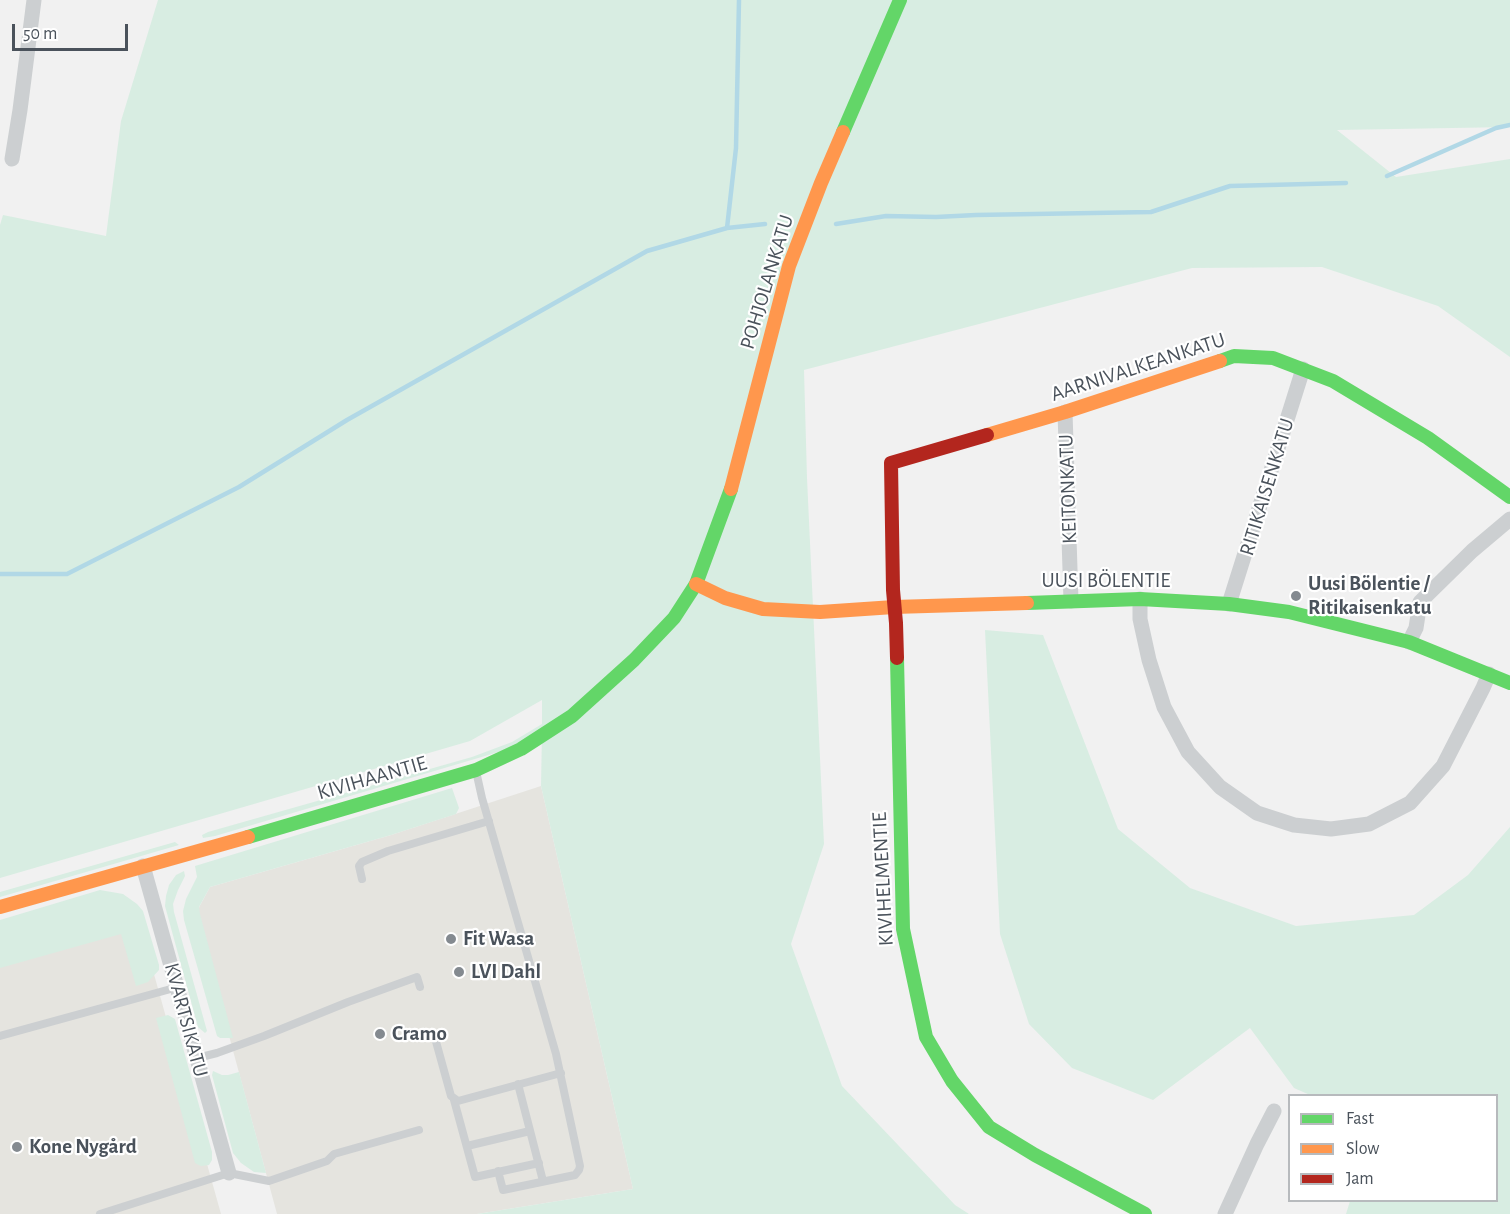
<!DOCTYPE html>
<meta charset="utf-8">
<style>
body{margin:0}
#map{position:relative;width:1510px;height:1214px;overflow:hidden;background:#f1f1f1;font-family:"Alegreya Sans",sans-serif}
canvas{display:block}
.legend{position:absolute;left:1288px;top:1094px;width:210px;height:108px;box-sizing:border-box;background:#fff;border:2px solid #b7babd;margin:0;padding:8px 10px;list-style:none;font-size:18px;color:#4a525b}
.legend li{display:flex;align-items:center;gap:12px;height:30px}
.legend b{width:30px;border:2px solid #b7babd}
.scale{position:absolute;left:12px;top:24px;width:116px;height:27px;box-sizing:border-box;border:3px solid #4a525b;border-top:0;padding-left:8px;font-size:18px;line-height:21px;white-space:nowrap;color:#4a525b;-webkit-text-stroke:4px #fff;paint-order:stroke}
</style>
<div id="map">
<canvas width="1510" height="1214"></canvas>
<ul class="legend">
<li><b style="height:8px;background:#63d668"></b>Fast</li>
<li><b style="height:8px;background:#ff974d"></b>Slow</li>
<li><b style="height:8px;background:#b3261e"></b>Jam</li>
</ul>
<div class="scale">50 m</div>
</div>
<script>
const ctx = document.querySelector('canvas').getContext('2d');
ctx.lineJoin = 'round';
function fillPath(path, color) {
  ctx.fillStyle = color;
  ctx.fill(path, 'evenodd');
}
function poly(rows) {
  const path = new Path2D();
  for (const r of rows) {
    path.moveTo(r[0], r[1]);
    for (let i = 2; i < r.length; i += 2) path.lineTo(r[i], r[i + 1]);
  }
  return path;
}
function stroke(path, color, width, dash) {
  ctx.strokeStyle = color;
  ctx.lineWidth = width;
  ctx.lineCap = dash ? 'butt' : 'round';
  ctx.setLineDash(dash || []);
  ctx.stroke(path);
}
function write(font, color, halo, rows, align = 'center') {
  ctx.font = font + ' "Alegreya Sans",sans-serif';
  ctx.lineWidth = 4.5;
  ctx.setLineDash([]);
  ctx.textBaseline = 'middle';
  ctx.strokeStyle = halo;
  ctx.fillStyle = color;
  for (const [text, x, y, turn = 0] of rows) {
    ctx.save();
    ctx.translate(x, y);
    ctx.rotate((+turn || 0) * Math.PI / 180);
    ctx.textAlign = isNaN(turn) ? turn : align;
    if (halo) ctx.strokeText(text, 0, 0);
    ctx.fillText(text, 0, 0);
    ctx.restore();
  }
}
fillPath(poly([
 [541,786,633,1189,477,1214,277,1214,196,913,210,887,391,835],
 [138,917,221,1214,0,1214,0,944]
]), '#e5e4df');
fillPath(poly([
 [158,0,1510,0,1510,127,1337,130,1396,177,1510,159,1510,357,1438,306,1322,267,1192,268,804,370,807,478,824,844,791,944,842,1086,955,1205,969,1214,477,1214,633,1189,541,786,542,732,512,748,215,836,203,838,202,835,208,832,472,757,512,742,542,724,542,700,470,741,0,878,0,225,3,215,106,236,121,121],
 [985,630,1043,635,1118,829,1190,888,1296,926,1414,915,1468,875,1510,827,1510,1214,1346,1214,1350,1201,1496,1200,1496,1096,1310,1095,1294,1088,1250,1028,1153,1100,1072,1068,1029,1024,1000,934],
 [452,788,459,808,456,814,391,835,210,887,199,907,200,914,233,1038,220,1038,217,1036,184,920,183,911,186,899,197,877,195,866],
 [175,842,179,845,0,897,0,892],
 [184,871,185,876,178,890,173,904,174,912,207,1031,205,1033,198,1027,165,906,166,896,169,885,176,875],
 [100,890,123,894,137,904,143,911,159,965,159,970,148,982,136,986,121,934,0,968,0,920],
 [168,1015,175,1019,212,1152,212,1160,209,1165,201,1166,195,1163,156,1018],
 [213,1071,222,1075,228,1075,239,1072,266,1173,254,1172,241,1163,233,1153,212,1075]
]), '#d8ede2');
stroke(poly([
 [1387,176,1496,128,1510,125],
 [836,224,886,216,936,217,976,215,1151,212,1230,186,1346,183],
 [727,228,736,148,739,0],
 [0,574,67,574,239,487,347,420,647,251,727,228,765,224]
]), '#b1d8e6', 4.5);
stroke(poly([
 [476,771,482,798,556,1054,580,1166,579,1170,575,1175,503,1190,498,1171],
 [362,879,359,866,362,862,388,851,489,821],
 [0,1036,178,987],
 [435,1038,451,1096,458,1101,561,1073],
 [197,1058,217,1053,264,1036,348,1002,417,977,420,987],
 [518,1084,543,1181],
 [454,1100,475,1177,539,1163],
 [467,1146,530,1131],
 [100,1214,229,1173,269,1181,327,1161,334,1154,419,1130]
]), '#cccfd1', 8);
stroke(poly([
 [12,159,20,110,34,0],
 [1065,412,1071,601],
 [1140,599,1140,619,1149,660,1164,707,1188,752,1220,787,1257,813,1294,825,1331,829,1369,824,1410,803,1443,766,1483,688,1489,674],
 [1229,604,1303,369],
 [1409,642,1416,628,1420,602,1472,551,1510,519],
 [143,866,229,1173],
 [1225,1214,1257,1144,1274,1111]
]), '#cccfd1', 15);
stroke(poly([
 [843,132,900,0],
 [1220,361,1234,356,1273,358,1333,381,1428,438,1510,497],
 [1027,603,1140,599,1229,604,1289,612,1409,642,1510,683],
 [897,658,903,929,926,1037,952,1081,989,1127,1035,1155,1145,1214],
 [248,837,476,770,521,749,572,716,634,660,674,618,696,584,731,489]
]), '#63d668', 14);
stroke(poly([
 [987,435,1065,412,1220,361],
 [731,489,789,266,821,183,843,132],
 [696,584,725,598,763,609,820,612,894,607,1027,603],
 [0,907,248,837]
]), '#ff974d', 14);
stroke(poly([
 [897,658,896,623,893,590,891,463,987,435]
]), '#b3261e', 14);
for (const [x, y, r, color] of [
 [1296,596,6,"#848a90"],
 [451,939,6,"#848a90"],
 [459,972,6,"#848a90"],
 [380,1034,6,"#848a90"],
 [17,1147,6,"#848a90"]
]) {
  const dot = new Path2D();
  dot.arc(x, y, r, 0, 2 * Math.PI);
  ctx.fillStyle = color;
  ctx.fill(dot);
  stroke(dot, '#fff', 2);
}
write('21px', '#4a525b', '#fff', [
 ["POHJOLANKATU",767,282,-73],
 ["AARNIVALKEANKATU",1138,367,-18],
 ["RITIKAISENKATU",1267,487,-73],
 ["KEITONKATU",1068,489,-92],
 ["UUSI BÖLENTIE",1106,581],
 ["KIVIHAANTIE",372,778,-16],
 ["KIVIHELMENTIE",883,879,-93],
 ["KVARTSIKATU",186,1020,75]
]);
write('bold 21px', '#4a525b', '#fff', [
 ["Uusi Bölentie /",1308,584],
 ["Ritikaisenkatu",1308,608],
 ["Fit Wasa",463,939],
 ["LVI Dahl",471,972],
 ["Cramo",392,1034],
 ["Kone Nygård",29,1147]
], 'left');
</script>
